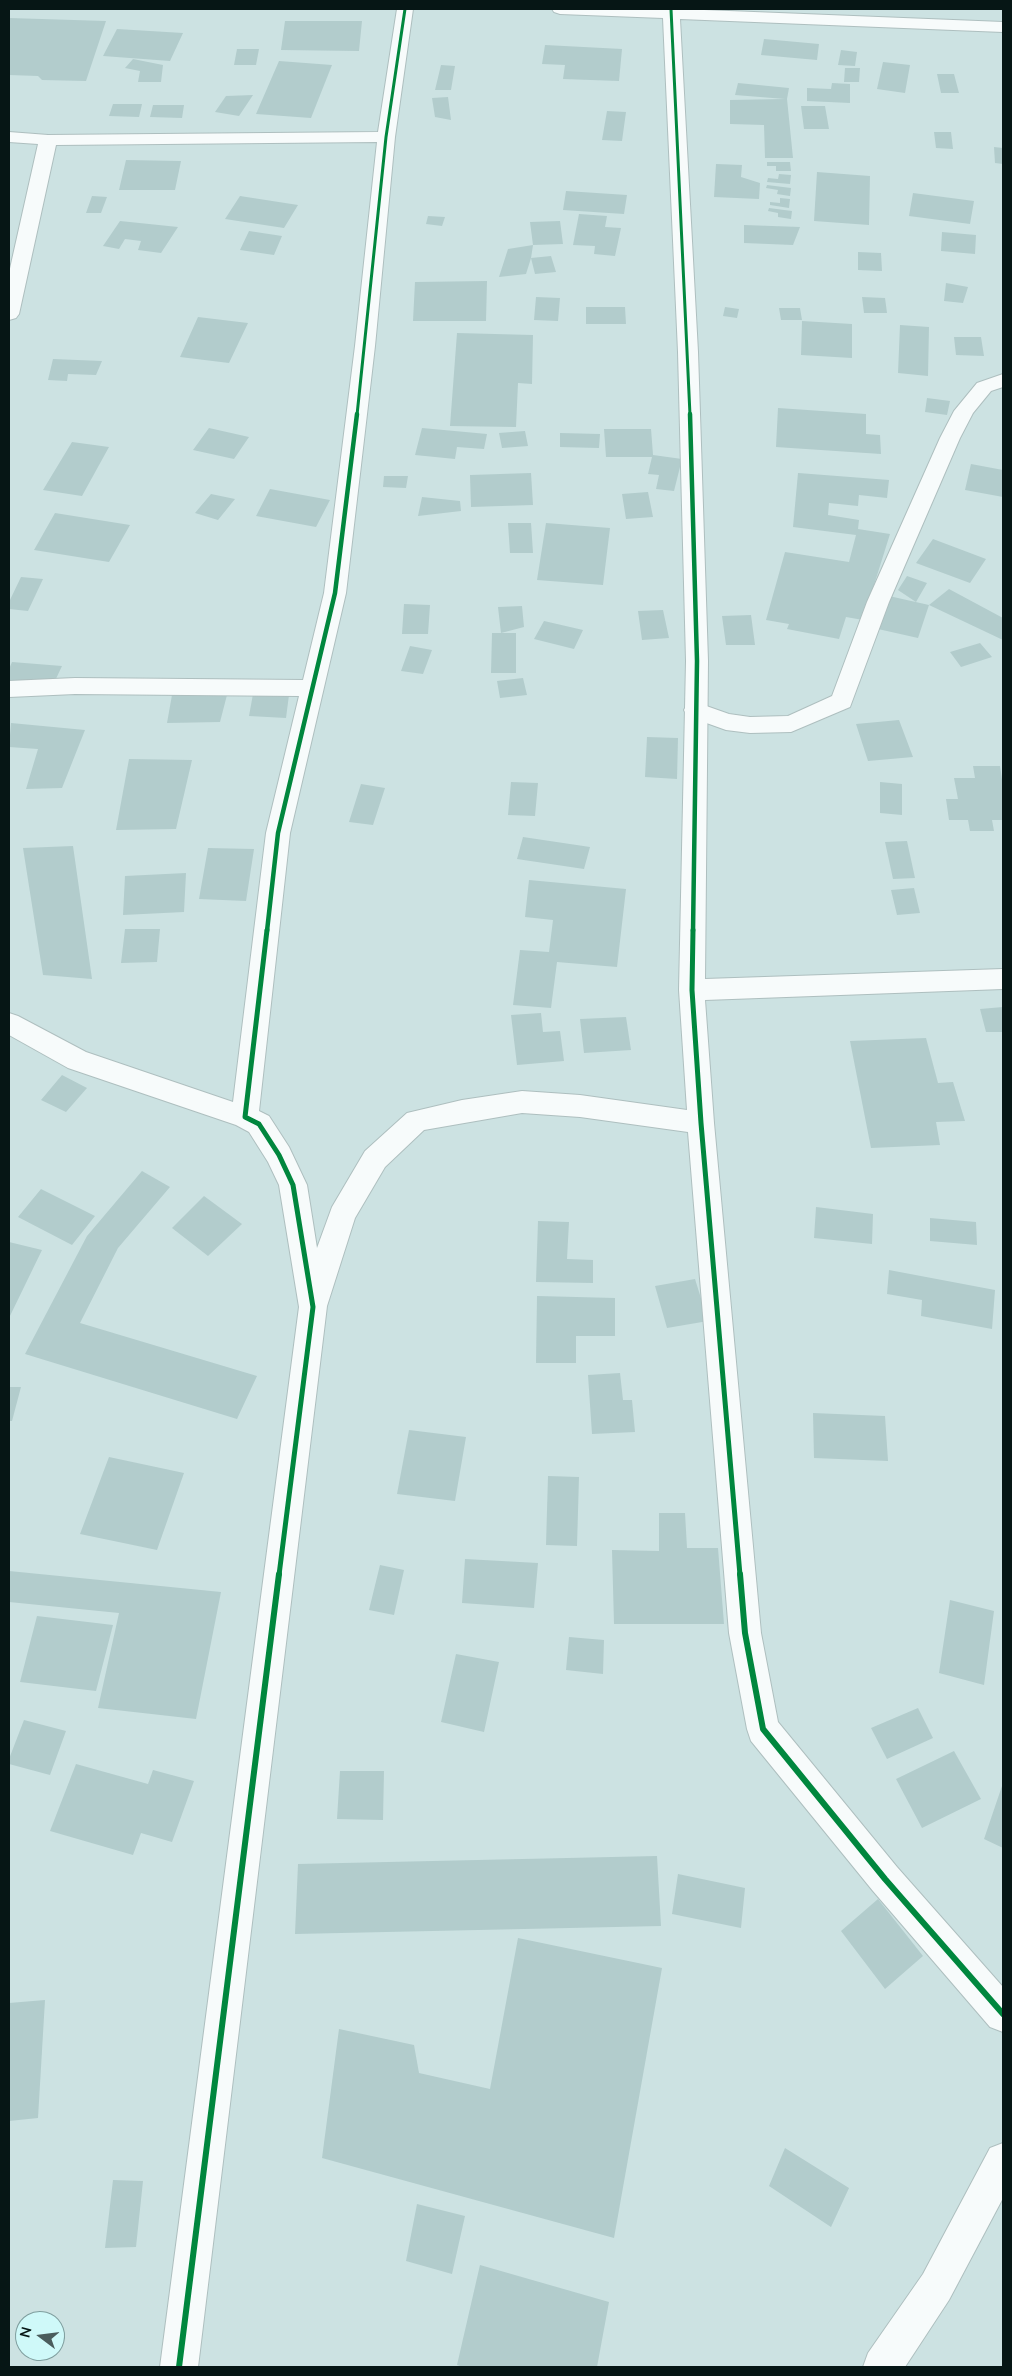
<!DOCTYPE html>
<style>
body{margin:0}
#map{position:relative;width:1012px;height:2376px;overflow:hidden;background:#cce2e2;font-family:"Nunito Sans",sans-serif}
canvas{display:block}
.frame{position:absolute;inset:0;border:10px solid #061615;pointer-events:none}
.north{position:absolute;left:15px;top:2311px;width:50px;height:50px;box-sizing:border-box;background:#cff9f9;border:1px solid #7f9e9e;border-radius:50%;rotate:285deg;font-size:14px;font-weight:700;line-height:20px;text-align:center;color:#061615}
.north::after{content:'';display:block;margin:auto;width:18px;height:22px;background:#4b5d5d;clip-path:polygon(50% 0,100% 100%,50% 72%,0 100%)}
</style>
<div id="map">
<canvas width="1012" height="2376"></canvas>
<div class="frame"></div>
<div class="north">N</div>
</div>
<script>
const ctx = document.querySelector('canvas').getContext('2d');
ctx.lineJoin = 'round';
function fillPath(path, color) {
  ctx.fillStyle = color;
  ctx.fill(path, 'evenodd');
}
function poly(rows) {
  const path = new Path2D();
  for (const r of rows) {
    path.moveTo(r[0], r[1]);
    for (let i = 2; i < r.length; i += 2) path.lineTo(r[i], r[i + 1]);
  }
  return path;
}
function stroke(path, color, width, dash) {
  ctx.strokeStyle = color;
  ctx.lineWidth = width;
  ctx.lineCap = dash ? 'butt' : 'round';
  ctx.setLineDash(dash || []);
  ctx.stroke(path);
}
fillPath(poly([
 [9,18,106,21,86,81,42,80,38,76,9,75],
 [285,21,362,21,359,51,281,50],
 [117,29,183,33,170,61,103,56],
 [764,39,819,44,817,60,761,55],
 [545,45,622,49,619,81,563,79,565,65,542,64],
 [237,49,259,49,256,65,234,65],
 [841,50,857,52,855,66,838,65],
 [133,59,163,65,161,82,138,82,140,71,125,68],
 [279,61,332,65,311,118,256,114],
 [883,62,910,65,905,93,877,89],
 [441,65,455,66,451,90,435,90],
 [845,68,860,68,859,82,844,82],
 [937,74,954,74,959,93,941,93],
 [738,83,789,88,787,99,793,158,765,158,764,125,730,124,730,100,785,99,735,95],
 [832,83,850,84,850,103,807,101,807,88,831,89],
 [253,95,239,116,215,112,226,96],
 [448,97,451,120,435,117,432,98],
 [113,104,142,104,139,117,109,116],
 [153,105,184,105,182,118,150,117],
 [801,106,825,106,829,129,804,129],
 [607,111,626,112,622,141,602,140],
 [934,132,951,132,953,149,936,148],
 [994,147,1003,148,1003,164,995,163],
 [126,160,181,161,175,190,119,190],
 [767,162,790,162,791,171,776,171,776,166,767,166],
 [716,164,742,165,741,177,760,183,759,199,714,197],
 [817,172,870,176,869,225,814,221],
 [779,174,791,175,790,184,767,182,768,178,778,179],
 [767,185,791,188,790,196,777,194,778,190,766,188],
 [566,191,627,195,624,214,563,210],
 [913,193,974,201,970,224,909,216],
 [92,196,107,197,101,213,86,213],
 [240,196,298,205,284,228,225,219],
 [780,198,790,199,789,208,770,205,770,202,780,203],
 [769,208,792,211,791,219,778,217,778,213,768,211],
 [579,214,607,216,605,227,621,228,615,256,594,254,595,246,573,245],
 [428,216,445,217,442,226,426,224],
 [120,221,178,227,161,253,138,250,141,241,125,239,119,249,103,246],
 [560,221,563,244,533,245,530,222],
 [744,225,800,227,793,245,744,243],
 [249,231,282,236,274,255,240,250],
 [942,232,976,235,975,254,941,251],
 [533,245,531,258,551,256,556,272,535,274,531,258,526,274,499,277,508,249],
 [858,252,881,253,882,271,858,270],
 [487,281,486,321,413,321,415,282],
 [946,283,968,287,963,303,944,301],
 [536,297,560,298,558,321,534,320],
 [862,297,885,298,887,313,864,313],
 [586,307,625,307,626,324,586,324],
 [725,307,739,309,737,318,723,316],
 [779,308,800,308,802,320,781,320],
 [198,317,248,323,229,363,180,357],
 [802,321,852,324,852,358,801,355],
 [900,325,929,327,928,376,898,373],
 [457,333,533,335,532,384,518,383,516,427,450,426],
 [954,337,981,337,984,356,956,355],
 [53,359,102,361,96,375,68,374,67,381,48,380],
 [927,398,950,401,947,415,925,412],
 [778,408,866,414,866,434,880,435,881,454,776,447],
 [209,428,249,437,234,459,193,450],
 [422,428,487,434,484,449,457,447,455,459,415,455],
 [604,429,651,429,653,455,682,459,674,491,656,489,659,475,648,474,652,457,606,457],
 [525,431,528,446,502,448,499,433],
 [560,433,600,434,599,448,560,447],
 [72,442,109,447,82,496,43,490],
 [971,464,1003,470,1003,497,965,490],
 [531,473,533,505,471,507,470,475],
 [798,473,889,480,887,498,859,495,858,506,829,503,828,515,859,520,858,529,890,534,863,620,846,617,839,639,787,629,789,624,766,620,785,552,849,562,856,535,793,527],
 [384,476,408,476,406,488,383,487],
 [270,489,330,500,316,527,256,516],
 [648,492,653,517,626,519,622,494],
 [211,494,235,499,218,520,195,513],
 [422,497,460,501,461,511,418,516],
 [55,513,130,525,109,562,34,550],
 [508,523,531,523,533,553,510,553],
 [546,523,610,528,603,585,537,580],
 [933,539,986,559,970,583,916,563],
 [907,576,927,583,916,602,898,590],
 [21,577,43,579,28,611,9,609,9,602],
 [949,589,1003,618,1003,640,929,605],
 [889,596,929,605,918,638,878,629],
 [404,604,430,605,428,634,402,634],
 [522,606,524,627,501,633,516,633,516,673,491,673,492,633,501,633,498,607],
 [663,610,669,638,642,640,638,611],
 [751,615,755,645,726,645,722,616],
 [544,621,583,630,574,649,534,639],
 [980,643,992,657,961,667,950,652],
 [410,646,432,650,423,674,401,671],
 [12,662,62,666,54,683,9,683,9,669],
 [523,678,527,695,500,698,497,681],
 [253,694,289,695,286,718,249,716],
 [172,695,227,695,220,722,167,723],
 [899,720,913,757,868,761,856,724],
 [11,723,85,730,62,788,26,789,38,749,9,747],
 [647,737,678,738,677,779,645,777],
 [129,759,192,760,176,829,116,830],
 [973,766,1000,766,1003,786,1003,820,992,820,994,831,970,831,968,820,949,820,946,799,958,799,954,778,975,778],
 [511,782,538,783,535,816,508,815],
 [880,782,902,784,902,815,880,813],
 [361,784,385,788,373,825,349,822],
 [523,837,590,847,584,869,517,859],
 [907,841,915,878,893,879,885,842],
 [73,846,92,979,43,975,23,848],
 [208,848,254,849,246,901,199,899],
 [186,873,184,912,123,915,125,876],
 [529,880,626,889,617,967,557,962,551,1008,513,1005,520,950,549,952,553,920,525,917],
 [914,888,920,913,897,915,891,890],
 [125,929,160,929,157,962,121,963],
 [1003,1007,1003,1032,986,1032,980,1009],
 [541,1013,543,1032,560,1031,564,1061,517,1065,511,1015],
 [626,1017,631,1050,584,1053,580,1019],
 [926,1038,938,1083,953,1082,965,1121,936,1122,940,1145,871,1148,850,1041],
 [62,1075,87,1088,66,1112,41,1100],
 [142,1171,170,1187,118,1248,80,1323,257,1376,237,1419,25,1354,87,1236],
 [41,1189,95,1216,72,1245,18,1217],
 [204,1196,242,1224,208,1256,172,1228],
 [816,1207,873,1214,872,1244,814,1238],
 [930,1218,976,1222,977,1245,930,1241],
 [538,1221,569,1222,567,1259,593,1260,593,1283,536,1282],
 [9,1242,42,1250,9,1318],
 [889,1270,995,1290,992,1329,921,1316,922,1300,887,1294],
 [695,1279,708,1321,667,1328,655,1286],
 [537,1296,615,1298,615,1336,576,1336,576,1363,536,1363],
 [620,1373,623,1400,632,1400,635,1432,592,1434,588,1375],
 [9,1387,21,1387,12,1421,9,1421],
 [813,1413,885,1416,888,1461,814,1458],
 [409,1430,466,1437,455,1501,397,1494],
 [109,1457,184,1473,157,1550,80,1534],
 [548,1476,579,1477,577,1546,546,1545],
 [659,1513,685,1513,687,1548,718,1548,724,1624,614,1624,612,1550,659,1551],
 [465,1559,538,1563,534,1608,462,1603],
 [380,1565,404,1570,394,1615,369,1610],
 [9,1571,221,1592,196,1719,98,1708,119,1613,9,1602],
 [950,1600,994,1611,984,1685,939,1673],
 [37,1616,113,1625,96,1691,20,1682],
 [569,1637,604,1640,603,1674,566,1670],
 [456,1654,499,1662,484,1732,441,1722],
 [918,1708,933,1738,887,1759,871,1728],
 [24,1720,66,1731,50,1775,9,1764,9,1759],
 [954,1751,981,1799,922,1828,896,1779],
 [76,1764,148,1784,153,1770,194,1781,172,1842,141,1833,133,1855,50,1831],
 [340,1771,384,1771,383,1820,337,1819],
 [1003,1783,1003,1848,984,1839],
 [657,1856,661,1926,295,1934,298,1864],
 [678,1874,745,1888,741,1928,672,1914],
 [878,1899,923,1956,885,1989,841,1931],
 [518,1938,662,1968,614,2238,322,2158,339,2029,414,2045,419,2073,490,2089],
 [45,2000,38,2118,9,2121,9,2003],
 [785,2148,849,2188,831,2227,769,2186],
 [113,2180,143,2181,136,2247,105,2248],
 [417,2204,465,2216,452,2274,406,2261],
 [480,2265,609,2302,597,2367,463,2367,457,2365]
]), '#b2cccc');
const lane = poly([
 [1003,374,1003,387,991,391,973,413,960,438,889,602,850,707,791,732,750,733,726,730,687,716,684,710,687,704,695,702,729,714,750,717,788,716,832,696,867,602,940,438,954,411,977,383,1003,374],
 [1003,2143,1003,2198,949,2300,905,2367,863,2367,868,2353,923,2274,990,2148,1003,2143]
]);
const street = poly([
 [397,9,413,9,395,137,375,346,346,593,290,833,259,1111,269,1116,289,1147,307,1185,317,1248,332,1207,365,1151,407,1113,462,1100,522,1091,580,1095,687,1110,679,990,686,661,678,352,663,18,560,14,554,12,552,9,679,9,1003,22,1003,32,680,19,698,352,708,661,705,979,1003,969,1003,989,705,1000,714,1123,761,1633,778,1722,897,1867,1003,1987,1003,2032,990,2027,873,1891,751,1741,747,1729,729,1633,688,1132,580,1117,522,1113,424,1130,385,1167,355,1218,327,1306,198,2367,160,2367,299,1307,279,1185,268,1162,249,1132,236,1125,68,1068,9,1035,9,1013,18,1016,86,1052,233,1102,266,833,299,696,75,694,9,697,9,681,75,678,303,680,324,593,355,346,377,142,56,145,19,314,16,318,9,320,9,273,38,144,9,142,9,132,48,135,378,132,397,9]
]);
stroke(lane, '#aebfbf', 2);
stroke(street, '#aebfbf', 2);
fillPath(lane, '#f7fbfb');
fillPath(street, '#f7fbfb');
stroke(poly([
 [671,9,690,415],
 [357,415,386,137,405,9]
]), '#00873e', 3);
stroke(poly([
 [690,414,697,661,693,931],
 [267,931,278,833,335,593,357,414]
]), '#00873e', 4.5);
stroke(poly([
 [267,930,245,1117,259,1124,279,1155,293,1185,313,1307,279,1575],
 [693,930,692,990,701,1123,740,1575]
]), '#00873e', 5);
stroke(poly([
 [740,1574,745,1633,763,1729,885,1879,1003,2014],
 [179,2367,279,1574]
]), '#00873e', 6);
</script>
